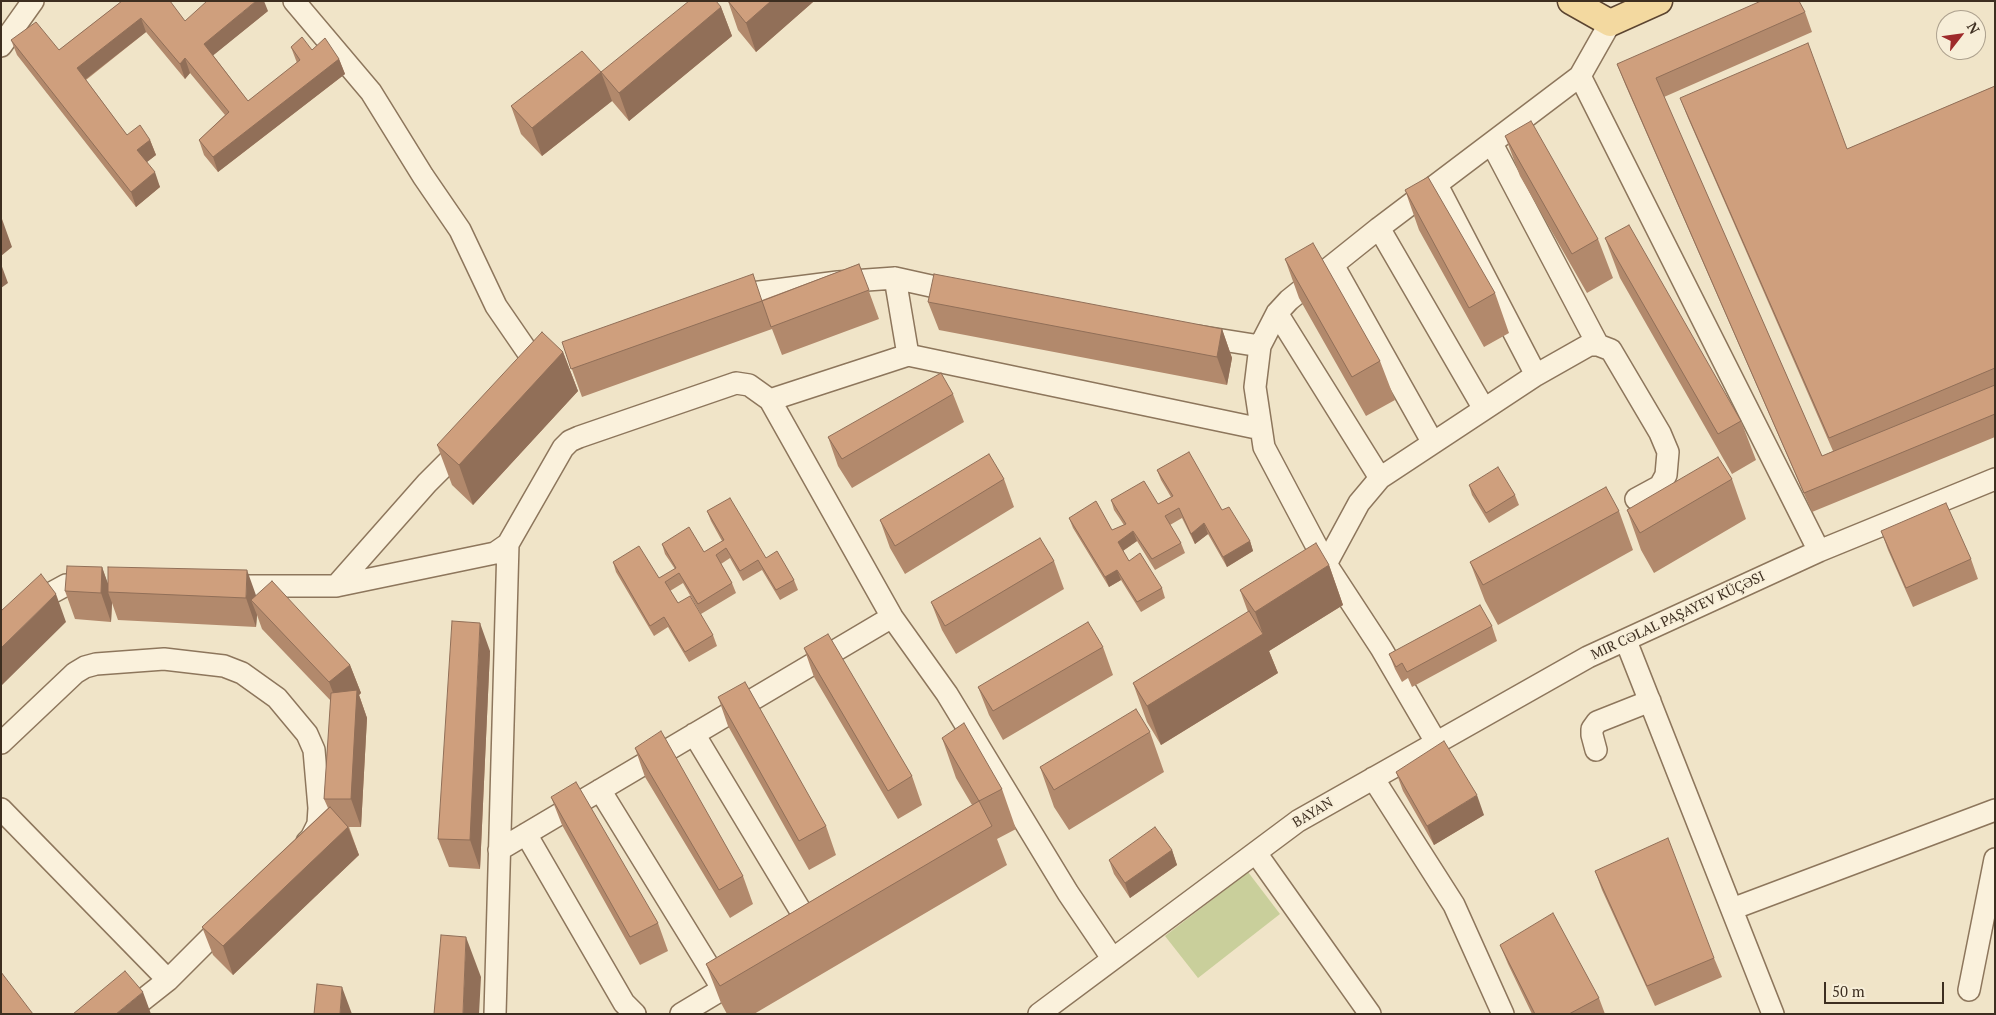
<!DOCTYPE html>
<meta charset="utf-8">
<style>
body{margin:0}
#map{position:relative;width:1996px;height:1015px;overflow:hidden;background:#f0e4c8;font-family:"PT Serif",serif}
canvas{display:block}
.frame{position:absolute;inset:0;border:2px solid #3d2e20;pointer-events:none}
.north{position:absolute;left:1936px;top:10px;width:50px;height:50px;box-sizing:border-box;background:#f7eed8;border:1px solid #ada18e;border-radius:50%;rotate:60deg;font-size:14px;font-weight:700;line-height:20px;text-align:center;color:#3d2e20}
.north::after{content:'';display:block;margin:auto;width:18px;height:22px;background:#9e2a2b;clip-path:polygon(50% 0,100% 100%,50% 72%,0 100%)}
.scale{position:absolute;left:1824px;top:982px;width:120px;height:22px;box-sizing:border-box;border:2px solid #3d2e20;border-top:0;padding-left:6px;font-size:15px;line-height:18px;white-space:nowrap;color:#3d2e20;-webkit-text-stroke:4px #f7eed8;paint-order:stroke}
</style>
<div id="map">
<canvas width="1996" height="1015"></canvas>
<div class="frame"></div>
<div class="north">N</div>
<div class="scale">50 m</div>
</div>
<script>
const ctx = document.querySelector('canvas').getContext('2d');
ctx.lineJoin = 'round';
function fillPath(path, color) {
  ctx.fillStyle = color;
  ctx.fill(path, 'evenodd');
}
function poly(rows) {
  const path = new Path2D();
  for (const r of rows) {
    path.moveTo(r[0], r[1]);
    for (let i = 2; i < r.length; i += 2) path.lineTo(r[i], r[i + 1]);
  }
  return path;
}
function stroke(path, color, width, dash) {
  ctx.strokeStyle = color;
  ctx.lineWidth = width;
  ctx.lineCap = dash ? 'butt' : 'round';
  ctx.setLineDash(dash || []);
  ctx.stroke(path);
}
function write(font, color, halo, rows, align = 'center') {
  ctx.font = font + ' "PT Serif",serif';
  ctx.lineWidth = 4;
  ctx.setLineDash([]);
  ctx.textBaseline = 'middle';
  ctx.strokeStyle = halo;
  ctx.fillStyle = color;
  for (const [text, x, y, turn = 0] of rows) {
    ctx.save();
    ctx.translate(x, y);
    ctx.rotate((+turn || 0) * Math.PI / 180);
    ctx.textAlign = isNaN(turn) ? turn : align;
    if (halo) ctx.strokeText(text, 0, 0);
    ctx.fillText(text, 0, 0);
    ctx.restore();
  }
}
fillPath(poly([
 [1248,872,1280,914,1198,978,1165,936]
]), '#c9cf9b');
const minor = poly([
 [294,1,371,92,423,176,460,230,496,306,540,370],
 [1,46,33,1],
 [1580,76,1819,551],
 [1492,144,1598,345],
 [1437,185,1536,375],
 [1379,228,1484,409],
 [1333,265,1433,443],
 [895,278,908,355],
 [732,298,744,294,838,282,895,278,958,292],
 [1277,313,1380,478],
 [1197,336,1260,346],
 [770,400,908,355,1261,429],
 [1326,564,1359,503,1380,478,1536,375,1589,345,1598,345,1611,350,1660,433,1668,452,1666,475,1660,486,1636,499],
 [224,586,336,586,495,553,508,544,563,448,570,441,579,437,736,383,749,385,770,400,892,617,947,694,1068,893,1112,958],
 [336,586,427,483,464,446],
 [1,635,44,597,66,585,93,585],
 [1626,641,1773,1014],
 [694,734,814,933],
 [1436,742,1381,648,1326,564,1264,447,1255,387,1260,346,1277,313,1289,300,1379,228,1580,76,1610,23],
 [1,743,75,673,85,667,96,664,164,659,224,666,242,673,277,698,307,734,314,750,319,808,318,824,311,838,307,842],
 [1596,750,1592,735,1592,729,1597,722,1650,701],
 [1373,778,1454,905,1503,1014],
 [600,790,722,988],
 [1,809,168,980],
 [526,834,624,1003,635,1014],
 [499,850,892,617],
 [1256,853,1370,1014],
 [1732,909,1995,810],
 [1969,990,1995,859],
 [125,1014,168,980,228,920],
 [495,1014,508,544],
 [681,1014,741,978],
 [1039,1014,1298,821,1588,657,1819,551,1995,479]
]);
const major = poly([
 [1571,1,1610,23,1659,1]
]);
stroke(minor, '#8d765c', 24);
stroke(major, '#5b4430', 29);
stroke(minor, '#faf1dc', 21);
stroke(major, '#f3d9a0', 26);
fillPath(poly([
 [122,1,185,21,268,11,213,55,248,101,297,63,291,47,312,50,339,59,345,74,218,172,204,155,199,140,225,115,190,73,185,79,146,32,86,80,127,135,150,140,156,155,147,162,160,187,136,207,17,55,11,40,59,50],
 [728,1,812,1,813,2,756,52,738,30],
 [721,7,732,36,629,121,612,101,542,156,521,134,511,106,601,72],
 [1805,12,1812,32,1664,97,1822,456,1833,451,1688,118,1680,98,1847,149,1995,86,1995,437,1812,512,1625,84,1617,64],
 [1505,136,1598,239,1613,278,1587,293,1520,176],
 [1405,190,1495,293,1509,333,1484,347,1419,230],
 [1605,238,1741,421,1756,460,1732,474,1620,278],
 [1285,259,1380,361,1395,400,1366,416,1299,298],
 [859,264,879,319,782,355,772,329,582,397,562,342,762,300],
 [928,302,1222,329,1232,358,1227,385,939,330],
 [563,352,578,391,473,505,452,485,437,445],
 [953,394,964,422,852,488,838,466,828,437],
 [1157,470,1222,510,1250,541,1253,551,1227,567,1208,534,1195,544,1182,518,1170,525,1181,543,1185,553,1155,570,1137,541,1123,551,1129,561,1162,588,1165,598,1141,612,1121,580,1109,587,1073,528,1069,518,1112,530,1124,525,1114,510,1111,500,1158,504,1171,497,1161,480],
 [1004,479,1014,507,905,574,890,548,880,520],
 [1732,479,1746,519,1654,573,1641,550,1627,510],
 [1469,485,1515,495,1519,505,1489,523,1472,495],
 [707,511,794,580,798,590,780,600,762,570,743,581,730,558,721,564,732,583,736,593,701,614,683,583,670,591,678,603,713,635,717,646,689,662,668,627,654,636,616,572,613,562,659,578,675,569,665,554,662,544,704,552,722,541,711,521],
 [1619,511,1633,550,1498,625,1485,601,1470,562],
 [1881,531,1971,559,1978,579,1913,607,1888,550],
 [1054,561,1064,589,956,654,942,630,931,602],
 [1329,565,1343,605,1269,651,1278,673,1161,745,1147,722,1133,683,1248,612,1240,590],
 [102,567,108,585,256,596,350,665,361,693,359,695,367,718,361,827,349,827,359,855,233,975,213,955,202,927,328,808,324,799,331,701,262,629,257,615,256,627,118,620,112,603,111,622,75,619,65,591],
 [1492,626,1497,641,1412,687,1408,678,1402,682,1395,669,1389,654],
 [1103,647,1113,675,1003,740,989,715,978,687],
 [804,648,912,776,922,805,898,819,814,677],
 [490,651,480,869,449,867,438,839],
 [718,697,826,826,836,855,809,870,728,726],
 [1150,732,1164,772,1069,830,1054,807,1040,767],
 [942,738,1002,789,1016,829,997,839,1007,865,754,1014,727,1014,721,1003,706,964,972,805,956,778],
 [635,748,743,876,753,904,730,918,645,777],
 [1396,772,1484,815,1434,845,1403,791],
 [551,797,658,923,668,951,640,965,562,825],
 [1172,850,1177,865,1130,898,1114,874,1109,860],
 [1595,871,1714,958,1722,977,1655,1006,1602,890],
 [1500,945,1599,998,1605,1014,1532,1014,1508,964]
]), '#b2896c');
fillPath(poly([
 [256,1,264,1,268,11,210,58,204,44],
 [771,1,812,1,813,2,756,52,746,23],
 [721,7,732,36,629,121,619,93],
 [141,18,146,32,82,82,77,68],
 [185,58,190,73,185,79,180,64],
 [339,59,345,74,218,172,213,157],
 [601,72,612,101,542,156,532,128],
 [150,140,156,155,143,165,137,150],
 [155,172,160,187,136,207,131,192],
 [1,219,2,219,12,247,1,256],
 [1,264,8,283,1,288],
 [1222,329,1232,358,1227,385,1217,357],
 [563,352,578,391,473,505,459,465],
 [1204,523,1208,534,1195,544,1191,534],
 [1133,531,1137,541,1121,552,1118,542],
 [1250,541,1253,551,1227,567,1223,557],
 [1329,565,1343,605,1269,651,1278,673,1161,745,1147,706,1263,634,1255,612],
 [102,567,111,592,108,592,112,603,111,622,101,593],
 [247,570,257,598,251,600,257,615,256,627,246,598],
 [1117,570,1121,580,1109,587,1105,577],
 [56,594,66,622,1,686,1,648],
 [480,623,490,651,480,869,470,840],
 [350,665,361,693,359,695,367,718,361,827,351,799,340,711,329,682],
 [1477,795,1484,815,1434,845,1427,826],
 [348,827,359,855,233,975,223,946],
 [1172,850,1177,865,1130,898,1125,883],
 [466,937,481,977,479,1014,463,1014],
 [342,987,352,1014,340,1014],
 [143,992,151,1014,116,1014]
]), '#916f58');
const building = poly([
 [122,1,170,1,185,21,207,1,256,1,204,44,248,101,300,60,291,47,302,37,312,50,325,38,339,59,213,157,199,140,229,112,185,58,180,64,141,18,77,68,127,135,140,125,150,140,137,150,155,172,131,192,11,40,36,22,59,50,122,1],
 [689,1,716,1,721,7,619,93,601,72,532,128,511,106,582,51,601,72,689,1],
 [728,1,771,1,746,23,728,1],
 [1761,1,1799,1,1805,12,1656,78,1822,456,1995,385,1995,414,1804,493,1617,64,1761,1],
 [1808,43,1847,149,1995,86,1995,368,1829,438,1680,98,1808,43],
 [1531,121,1598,239,1572,254,1505,136,1531,121],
 [1428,177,1495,293,1469,308,1405,190,1428,177],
 [1629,225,1741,421,1718,434,1605,238,1629,225],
 [1313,243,1380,361,1352,377,1285,259,1313,243],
 [859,264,869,290,771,327,762,301,859,264],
 [753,274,762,301,571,369,562,342,753,274],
 [934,274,1222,329,1217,357,928,302,934,274],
 [542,332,563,352,459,465,437,445,542,332],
 [941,373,953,394,842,459,828,437,941,373],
 [1189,452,1222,510,1229,507,1250,541,1223,557,1204,523,1191,534,1179,508,1165,516,1181,543,1152,559,1133,531,1118,542,1129,561,1140,553,1162,588,1137,602,1117,570,1105,577,1069,518,1096,501,1112,530,1126,524,1111,500,1144,481,1158,504,1173,496,1157,470,1189,452],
 [989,454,1004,479,895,546,880,520,989,454],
 [1718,457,1732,479,1640,533,1627,510,1718,457],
 [1498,467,1515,495,1486,513,1469,485,1498,467],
 [1606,487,1619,511,1483,585,1470,562,1606,487],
 [730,498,766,558,777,551,794,580,776,590,758,560,740,571,726,548,716,555,732,583,698,604,679,573,665,582,678,603,690,596,713,635,685,652,664,617,650,626,613,562,639,546,659,578,676,568,662,544,689,527,704,552,724,540,707,511,730,498],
 [1946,503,1971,559,1906,588,1881,531,1946,503],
 [1040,538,1054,561,945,626,931,602,1040,538],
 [1316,543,1329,565,1255,612,1240,590,1316,543],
 [67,566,102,567,101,593,65,591,67,566],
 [108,567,247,570,246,598,108,592,108,567],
 [41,574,56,594,1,648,1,611,41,574],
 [272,581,350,665,329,682,251,600,272,581],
 [1480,605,1492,626,1407,672,1402,663,1396,667,1389,654,1480,605],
 [1249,611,1263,634,1147,706,1133,683,1249,611],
 [452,621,480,623,470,840,438,839,452,621],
 [1088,622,1103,647,993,711,978,687,1088,622],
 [828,634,912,776,888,791,804,648,828,634],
 [745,682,826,826,799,841,718,697,745,682],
 [357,690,351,799,324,799,331,693,357,690],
 [1136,709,1150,732,1054,790,1040,767,1136,709],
 [964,723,1002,789,979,801,942,738,964,723],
 [661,731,743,876,719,890,635,748,661,731],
 [1444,741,1477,795,1427,826,1396,772,1444,741],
 [576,782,658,923,630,937,551,797,576,782],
 [979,801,992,826,720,986,706,964,979,801],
 [330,807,348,827,223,946,202,927,330,807],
 [1155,827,1172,850,1125,883,1109,860,1155,827],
 [1668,838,1714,958,1647,986,1595,871,1668,838],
 [1553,913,1599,998,1569,1014,1535,1014,1500,945,1553,913],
 [441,935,466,937,463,1014,434,1014,441,935],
 [125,971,143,992,116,1014,73,1014,125,971],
 [1,972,33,1014,1,1014,1,972],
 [317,984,342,987,340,1014,314,1014,317,984]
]);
fillPath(building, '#cf9f7d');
stroke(building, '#916f58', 1);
write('14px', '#3d2e20', '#f7eed8', [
 ["MIR CƏLAL PAŞAYEV KÜÇƏSI",1678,616,-25],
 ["BAYAN",1313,813,-31]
]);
</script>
